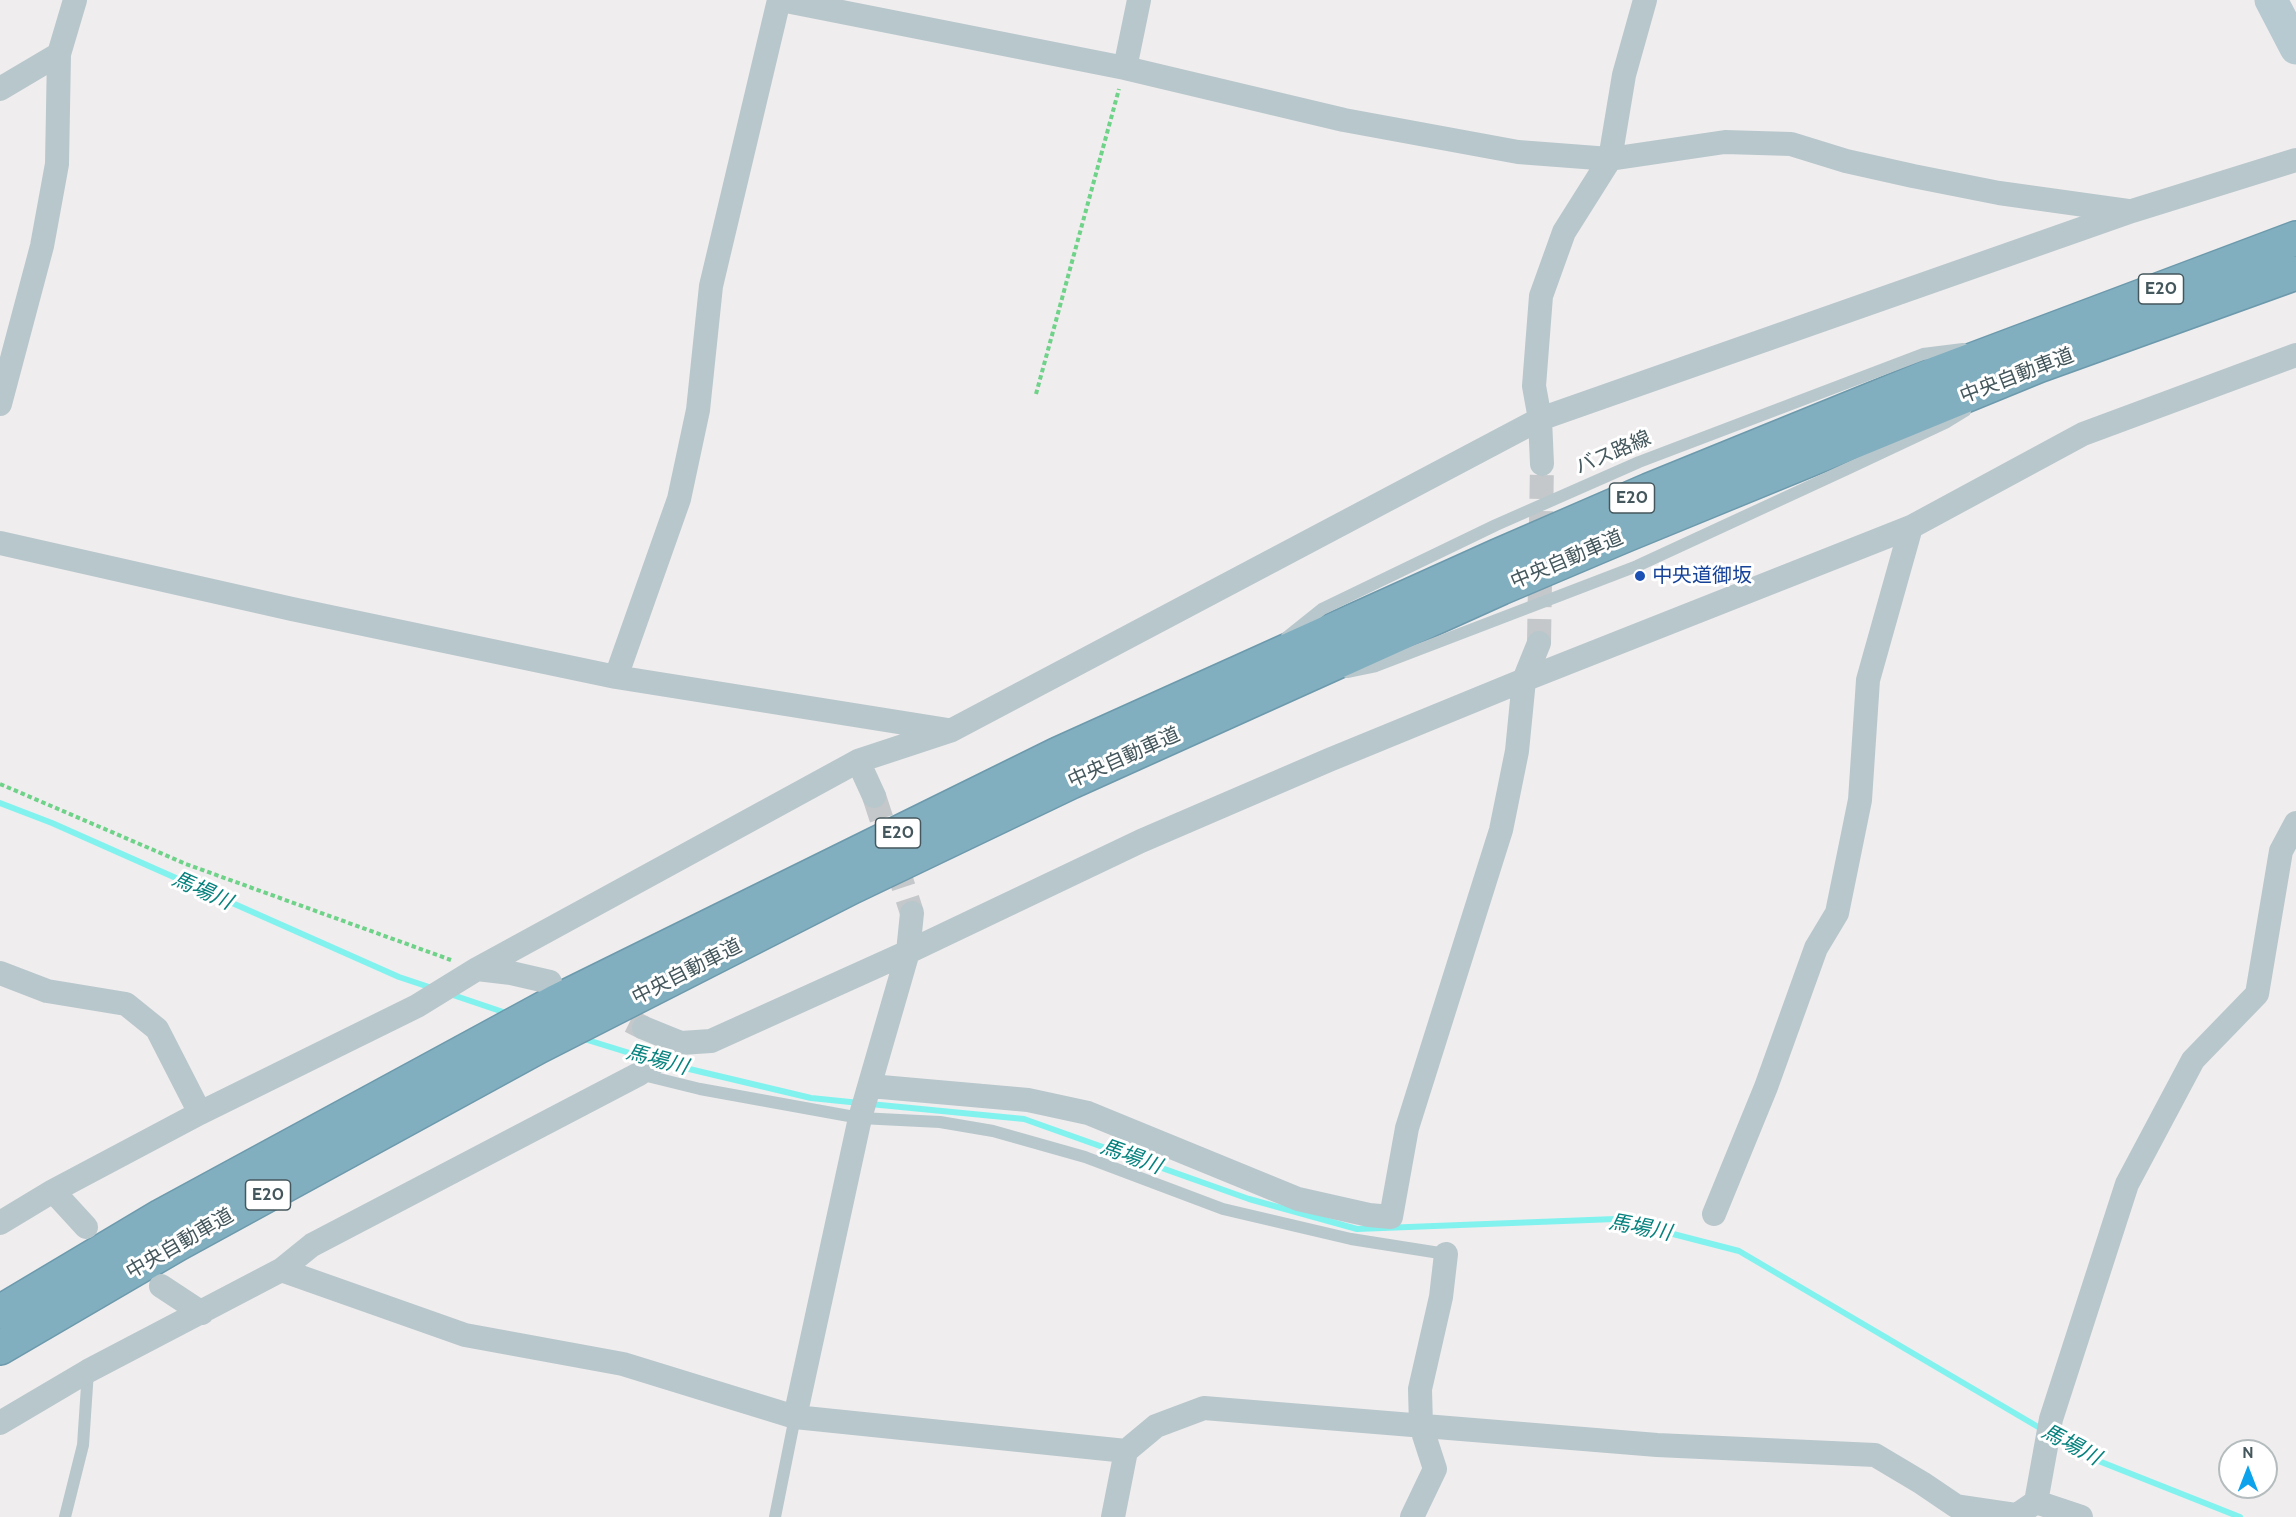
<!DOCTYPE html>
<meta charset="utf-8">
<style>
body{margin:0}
#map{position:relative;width:2296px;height:1517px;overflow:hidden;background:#f0edee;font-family:Cabin,sans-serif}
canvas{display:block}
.north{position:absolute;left:2218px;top:1439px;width:60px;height:60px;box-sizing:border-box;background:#fff;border:2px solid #b4bcbe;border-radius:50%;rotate:0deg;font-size:16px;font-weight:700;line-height:24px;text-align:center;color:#44575c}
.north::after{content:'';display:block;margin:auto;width:21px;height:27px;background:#0ca3ec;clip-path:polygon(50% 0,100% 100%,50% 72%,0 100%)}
</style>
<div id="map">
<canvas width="2296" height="1517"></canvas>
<div class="north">N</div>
</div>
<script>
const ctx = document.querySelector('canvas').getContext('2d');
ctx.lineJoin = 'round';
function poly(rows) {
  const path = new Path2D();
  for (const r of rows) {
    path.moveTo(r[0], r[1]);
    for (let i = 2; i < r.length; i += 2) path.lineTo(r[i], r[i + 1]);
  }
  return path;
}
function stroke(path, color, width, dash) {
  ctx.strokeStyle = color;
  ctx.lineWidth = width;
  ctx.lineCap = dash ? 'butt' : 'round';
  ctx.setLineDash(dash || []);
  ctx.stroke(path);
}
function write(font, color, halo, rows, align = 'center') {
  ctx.font = font + ' Cabin,"Noto Sans JP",sans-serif';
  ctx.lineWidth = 6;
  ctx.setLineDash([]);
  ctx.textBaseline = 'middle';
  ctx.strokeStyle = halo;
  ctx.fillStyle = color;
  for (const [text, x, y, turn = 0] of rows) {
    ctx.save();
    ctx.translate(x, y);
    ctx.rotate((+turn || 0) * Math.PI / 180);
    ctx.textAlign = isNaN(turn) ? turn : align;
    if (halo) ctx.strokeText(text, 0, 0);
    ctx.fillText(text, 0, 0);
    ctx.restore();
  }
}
stroke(poly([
 [0,803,52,823,399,977,432,988],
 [450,994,509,1014],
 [581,1038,649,1059],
 [664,1063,811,1098,860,1103],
 [870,1104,1024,1119,1249,1199,1357,1229,1615,1219,1739,1251,2045,1431],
 [2053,1436,2086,1456,2240,1517]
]), '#82f2ef', 6);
stroke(poly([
 [1539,643,1542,464],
 [874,796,912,913],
 [598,1005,644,1028]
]), '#c5c8ca', 24, [24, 12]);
const motorway = poly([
 [0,1312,161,1216,557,1001,1058,754,1497,556,1649,490,1932,375,2296,238],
 [0,1348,178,1244,538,1047,852,887,1071,782,1501,588,1626,535,2038,366,2296,273]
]);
stroke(motorway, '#6c9aac', 36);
stroke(poly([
 [1036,394,1119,89],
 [0,784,186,864,451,960]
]), '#6ed289', 4, [4.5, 3]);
stroke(poly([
 [1287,637,1322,609,1496,525,1639,462,1923,354,1963,349],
 [1347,672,1376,666,1637,566,1847,469,1947,422,1965,411],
 [639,1074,700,1089,860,1118,940,1122,993,1131,1085,1157,1223,1209,1351,1239,1446,1254],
 [65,1517,83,1445,88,1371],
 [775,1517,795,1417]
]), '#b8c7cc', 12);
stroke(poly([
 [781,0,1125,68,1344,120,1518,152,1610,159,1725,142,1791,144,1846,161,1913,176,1999,193,2128,211],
 [1125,68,1139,0],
 [0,89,59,54],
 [0,404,42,246,57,164,59,54,75,0],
 [1542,464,1540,419,1534,386,1541,296,1564,232,1610,159,1624,75,1645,0],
 [0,543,292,609,616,677,948,730],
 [616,677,679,499,698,410,711,286,779,0],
 [858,761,874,796],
 [477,969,511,973,550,982],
 [0,973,47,991,126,1004,157,1029,200,1113],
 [644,1028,681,1043],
 [870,1086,1028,1100,1088,1113,1298,1199,1369,1215,1391,1217,1407,1128,1501,830,1517,751,1524,680,1539,643],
 [53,1191,86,1227],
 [1714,1214,1766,1087,1816,948,1837,913,1860,800,1868,680,1911,527],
 [0,1223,53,1191,200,1113,417,1006,477,969,858,761,952,730,1540,419,2132,211,2296,160],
 [281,1270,465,1335,623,1364,795,1417,1126,1451],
 [161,1286,202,1313],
 [795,1417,860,1118,908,952,912,913],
 [0,1423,88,1371,281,1270,312,1245,639,1074,681,1043,711,1041,908,952,1141,841,1329,760,1524,680,1911,527,2083,434,2296,355],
 [2036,1502,2081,1517],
 [1113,1517,1126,1451,1156,1426,1204,1408,1657,1445,1875,1455,1922,1483,1956,1506,2017,1515,2036,1502,2051,1419,2127,1184,2193,1060,2257,994,2281,851,2296,823],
 [1412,1517,1435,1469,1421,1426,1420,1389,1441,1297,1446,1254]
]), '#b8c7cc', 24);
stroke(poly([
 [2271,0,2296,48]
]), '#b7cad1', 33);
stroke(motorway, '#81afc0', 33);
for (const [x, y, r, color] of [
 [1640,576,6,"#1a4fb4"]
]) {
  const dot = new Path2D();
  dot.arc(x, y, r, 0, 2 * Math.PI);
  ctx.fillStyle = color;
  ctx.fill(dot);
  stroke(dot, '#fff', 2);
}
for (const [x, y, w] of [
 [2161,289,45],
 [1632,498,45],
 [898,833,45],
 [268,1195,45]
]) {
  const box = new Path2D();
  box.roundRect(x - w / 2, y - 15, w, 30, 4.5);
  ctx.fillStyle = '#fff';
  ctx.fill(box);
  stroke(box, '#44575c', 1.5);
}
write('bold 18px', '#44575c', null, [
 ["E20",2161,289],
 ["E20",1632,498],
 ["E20",898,833],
 ["E20",268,1195]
]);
write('20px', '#44575c', '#fff', [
 ["中央自動車道",2017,376,-21],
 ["バス路線",1613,453,-23],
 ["中央自動車道",1567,560,-23],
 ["中央自動車道",1124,758,-24],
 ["中央自動車道",687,972,-27],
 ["中央自動車道",180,1244,-30]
]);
write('20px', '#164399', '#fff', [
 ["中央道御坂",1652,576]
], 'left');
write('italic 21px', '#06827e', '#fff', [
 ["馬場川",202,891,24],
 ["馬場川",657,1060,15],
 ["馬場川",1131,1157,20],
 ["馬場川",1640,1228,11],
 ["馬場川",2071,1445,28]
]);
</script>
